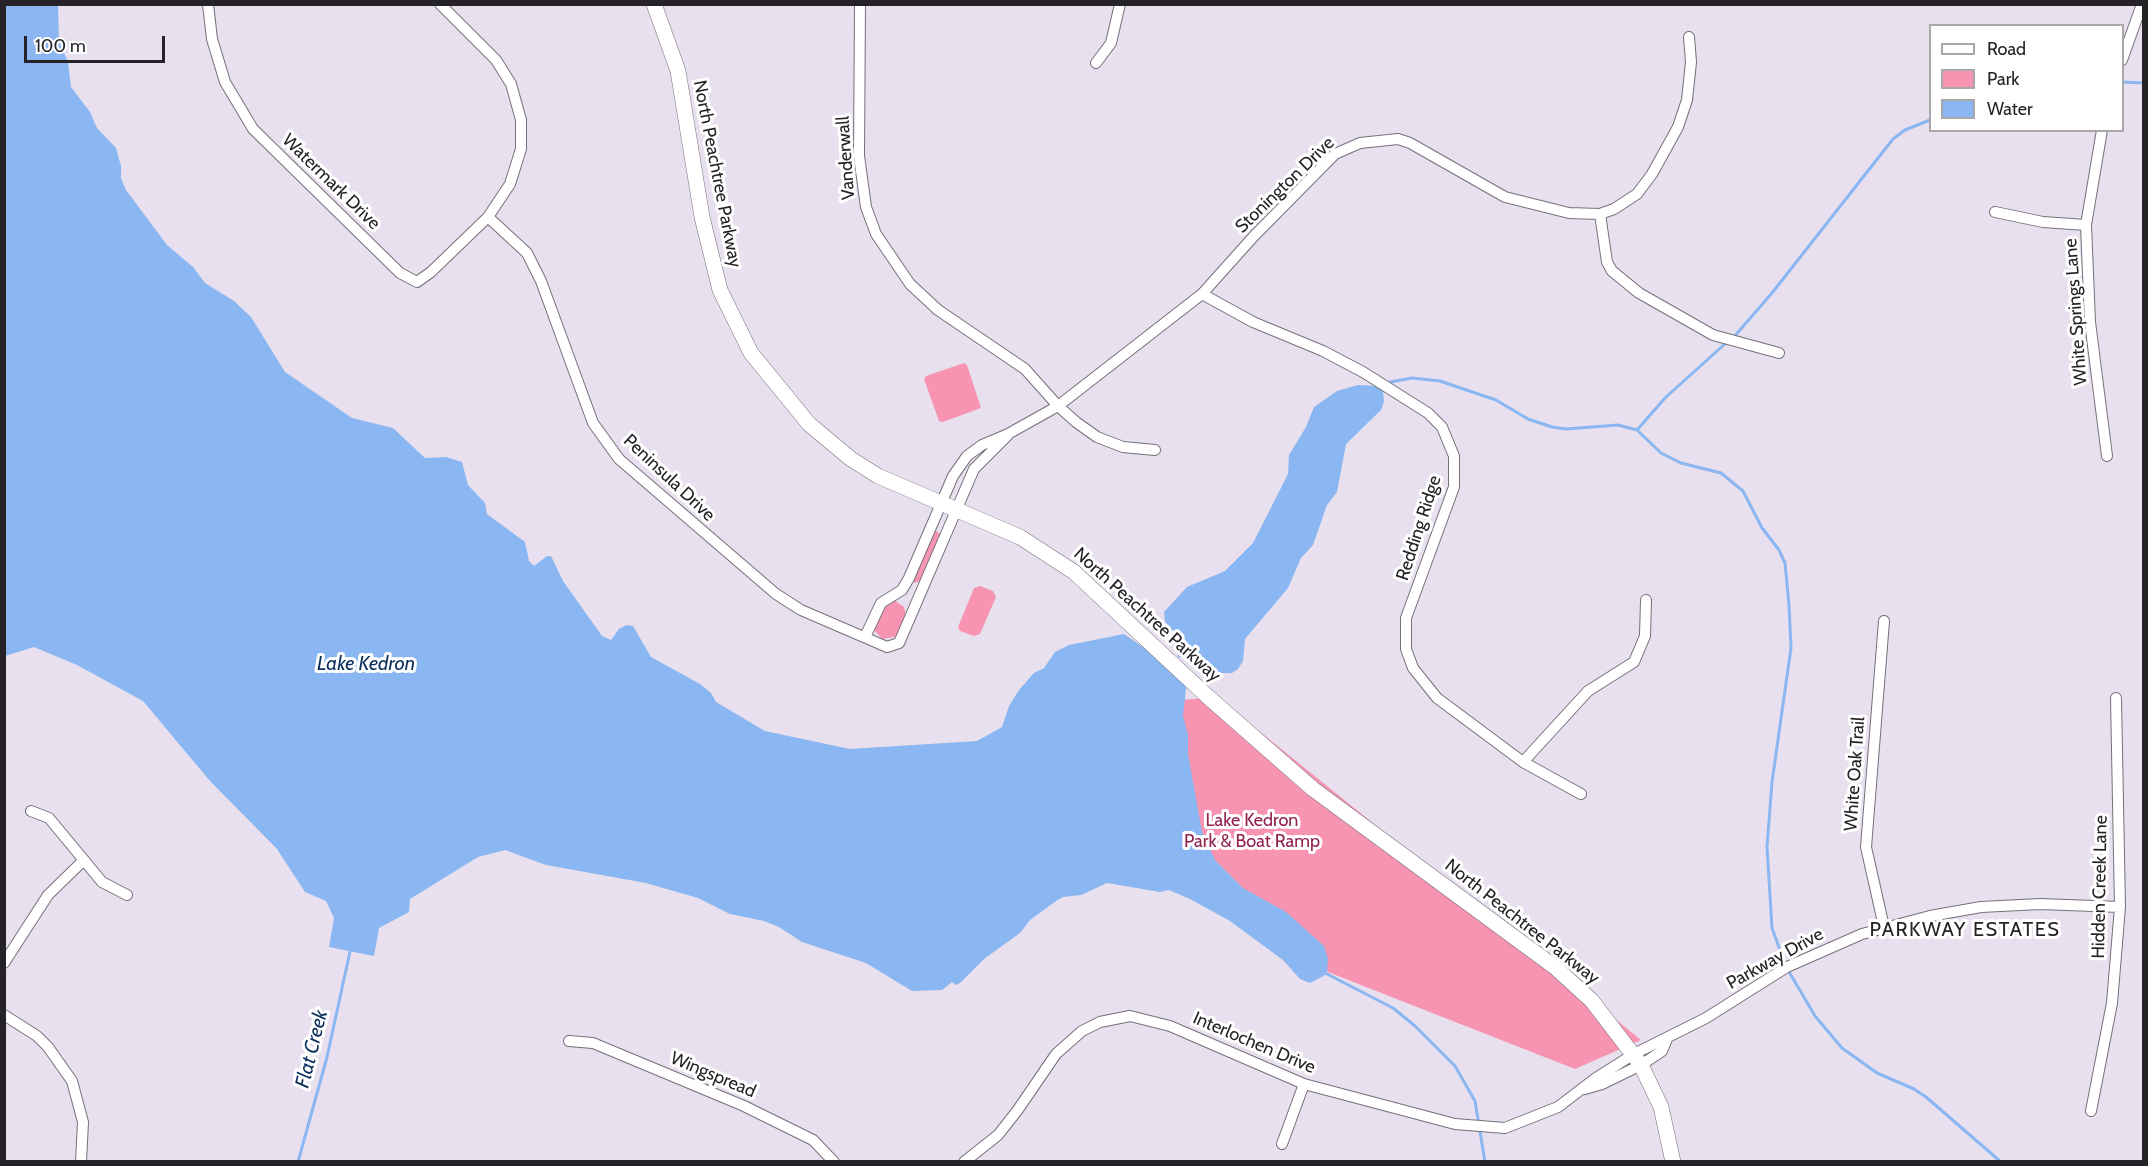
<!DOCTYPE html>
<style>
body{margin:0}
#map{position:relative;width:2148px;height:1166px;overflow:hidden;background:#e8e0ee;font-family:Cabin,sans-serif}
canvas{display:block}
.frame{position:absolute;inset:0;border:6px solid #262328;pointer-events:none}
.legend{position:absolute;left:1929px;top:24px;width:195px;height:108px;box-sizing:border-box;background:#fff;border:2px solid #a8a7a9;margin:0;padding:8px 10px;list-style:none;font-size:18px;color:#262328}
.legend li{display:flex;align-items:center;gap:12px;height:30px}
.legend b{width:30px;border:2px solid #a8a7a9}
.scale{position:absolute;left:24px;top:36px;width:141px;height:27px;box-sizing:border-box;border:3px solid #262328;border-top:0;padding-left:8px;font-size:18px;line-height:21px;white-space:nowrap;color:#262328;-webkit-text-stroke:4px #fff;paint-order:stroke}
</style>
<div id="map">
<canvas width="2148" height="1166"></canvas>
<div class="frame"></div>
<ul class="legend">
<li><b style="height:8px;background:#fff"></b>Road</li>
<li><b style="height:16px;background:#f694b1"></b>Park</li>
<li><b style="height:16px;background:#8ab6f1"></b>Water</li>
</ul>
<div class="scale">100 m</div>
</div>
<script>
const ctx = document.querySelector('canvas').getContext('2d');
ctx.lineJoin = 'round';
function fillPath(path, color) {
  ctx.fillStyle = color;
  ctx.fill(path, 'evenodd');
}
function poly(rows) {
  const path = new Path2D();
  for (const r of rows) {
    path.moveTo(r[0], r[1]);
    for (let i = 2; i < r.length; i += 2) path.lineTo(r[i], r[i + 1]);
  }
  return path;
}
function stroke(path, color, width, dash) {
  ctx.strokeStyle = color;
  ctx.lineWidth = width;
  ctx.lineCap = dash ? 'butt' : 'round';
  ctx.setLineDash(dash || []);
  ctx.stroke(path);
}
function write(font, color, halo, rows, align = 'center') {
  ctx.font = font + ' Cabin,sans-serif';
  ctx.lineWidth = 6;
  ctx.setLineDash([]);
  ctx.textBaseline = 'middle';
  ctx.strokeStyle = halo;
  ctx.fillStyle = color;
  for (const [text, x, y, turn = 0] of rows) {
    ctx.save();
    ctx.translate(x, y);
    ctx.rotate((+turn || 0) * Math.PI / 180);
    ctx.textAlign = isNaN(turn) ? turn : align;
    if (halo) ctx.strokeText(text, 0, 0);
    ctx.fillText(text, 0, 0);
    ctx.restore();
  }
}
fillPath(poly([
 [964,363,967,365,981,408,943,422,939,421,924,379,926,376],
 [934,529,940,534,920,581,915,583,913,581],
 [980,586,993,591,996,597,980,634,974,636,960,631,958,627,974,588],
 [894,600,904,607,906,616,895,637,882,639,874,630,880,607],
 [1217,697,1641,1040,1575,1069,1310,965,1191,892,1168,701]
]), '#f694b1');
fillPath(poly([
 [5,5,58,5,59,41,68,62,71,87,90,112,97,128,116,148,121,166,121,178,126,190,167,245,193,267,205,283,234,301,251,317,285,372,352,418,393,428,425,458,446,457,462,462,468,485,485,503,487,514,525,542,529,561,534,566,547,556,551,556,563,581,602,636,611,640,619,629,627,625,633,626,651,657,700,684,711,693,716,702,765,731,850,749,977,741,1002,727,1009,706,1019,690,1034,673,1044,668,1055,652,1069,645,1124,634,1180,673,1186,688,1183,716,1188,735,1188,754,1202,832,1215,860,1243,888,1286,912,1324,946,1328,959,1327,974,1310,983,1300,979,1283,960,1230,921,1190,899,1169,890,1160,892,1107,883,1081,895,1063,897,1056,901,1030,920,1020,933,984,959,960,983,956,985,952,982,942,990,912,991,866,963,802,942,779,927,764,921,730,914,698,898,646,883,546,865,505,850,478,857,410,899,409,912,379,928,374,956,329,947,334,918,326,901,305,892,277,849,210,781,143,701,77,665,34,647,5,656],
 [1358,385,1377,386,1383,391,1384,402,1381,410,1346,444,1337,492,1327,505,1313,545,1301,558,1288,588,1245,639,1243,661,1238,669,1232,673,1219,673,1169,627,1165,621,1164,612,1187,587,1225,571,1253,543,1288,474,1289,455,1306,427,1314,407,1337,391]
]), '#8ab6f1');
stroke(poly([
 [2122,82,2144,83],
 [1733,338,1772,293,1893,139,1905,130,1930,120],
 [1385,383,1412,378,1440,381,1496,400,1528,419,1552,427,1566,429,1618,425,1637,430,1661,453,1681,463,1721,473,1743,491,1762,528,1779,550,1785,563,1789,605,1791,648,1772,782,1767,847,1772,928,1785,964],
 [1637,430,1665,398,1727,342],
 [1179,656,1191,646],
 [1788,970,1815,1016,1842,1048,1877,1073,1914,1089,1926,1097,2001,1162],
 [1327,974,1393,1008,1415,1026,1455,1066,1475,1101,1485,1162],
 [298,1162,327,1057,351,947]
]), '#8ab6f1', 3);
const street = poly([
 [208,4,212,39,225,82,253,129,400,273,417,282,431,272,488,217,510,184,521,149,521,120,511,84,496,60,440,4],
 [860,4,859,156,866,207,876,234,910,284,938,310,1025,369,1058,406,1076,422,1097,437,1123,447,1155,450],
 [2122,60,2142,4],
 [1096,63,1111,43,1120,4],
 [2102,130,2086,225,2090,322,2107,456],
 [1995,212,2043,222,2086,225],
 [1600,214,1607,262,1612,271,1639,293,1713,335,1779,353],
 [488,217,527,253,541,281,593,423,619,459,776,594,801,610,887,647,899,643,974,469,1008,435],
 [1202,294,1253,322,1323,351,1363,372,1428,413,1442,427,1454,456,1454,487,1406,618,1406,649,1413,668,1437,698,1523,762,1581,794],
 [865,637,881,603,902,590,909,578,953,476,967,456,982,445,1008,434,1058,406,1202,294,1254,236,1335,154,1360,143,1398,139,1410,143,1505,197,1569,213,1600,214,1614,209,1637,194,1652,174,1678,127,1687,100,1691,62,1689,37],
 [1523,762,1588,691,1634,662,1645,636,1646,600],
 [31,811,49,818,102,882,127,895],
 [1884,927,1866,847,1884,621],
 [4,963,48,895,84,860],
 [4,1015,37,1036,48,1047,72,1081,83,1122,81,1162],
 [569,1041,593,1043,744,1106,813,1140,834,1162],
 [1585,1089,1602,1084,1641,1065,1662,1051,1667,1039],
 [2091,1111,2112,1003,2120,907,2116,698],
 [1282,1144,1304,1084],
 [964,1162,998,1135,1017,1111,1056,1054,1082,1031,1100,1022,1130,1016,1170,1026,1304,1084,1455,1124,1505,1128,1558,1107,1596,1078,1634,1054,1706,1018,1787,967,1862,934,1930,916,1981,907,2040,904,2120,907]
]);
const secondary = poly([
 [654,4,678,71,702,217,720,290,751,353,809,424,851,459,878,476,1020,537,1074,572,1207,696,1313,789,1556,968,1592,1001,1641,1065,1661,1107,1673,1162]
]);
stroke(street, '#766f7b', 12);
stroke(secondary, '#766f7b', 16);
stroke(street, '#fff', 10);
stroke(secondary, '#fff', 15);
write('18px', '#262328', '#fff', [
 ["Vanderwall",846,158,-94],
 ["North Peachtree Parkway",717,174,79],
 ["Watermark Drive",331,182,44],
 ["Stonington Drive",1285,185,-44],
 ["White Springs Lane",2076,312,-94],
 ["Peninsula Drive",669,478,43],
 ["Redding Ridge",1419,528,-72],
 ["North Peachtree Parkway",1147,615,42],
 ["White Oak Trail",1855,774,-86],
 ["Hidden Creek Lane",2100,887,-89],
 ["North Peachtree Parkway",1522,922,38],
 ["Parkway Drive",1775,959,-29],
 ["Interlochen Drive",1254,1043,23],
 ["Wingspread",713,1075,23]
]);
write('18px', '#91204e', '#fff', [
 ["Lake Kedron",1252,821],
 ["Park & Boat Ramp",1252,842]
]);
write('italic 20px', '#0b2f5d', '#fff', [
 ["Lake Kedron",366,664],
 ["Flat Creek",312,1049,-76]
]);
ctx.letterSpacing = '1.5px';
write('20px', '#262328', '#fff', [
 ["PARKWAY ESTATES",1965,930]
]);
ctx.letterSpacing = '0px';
</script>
